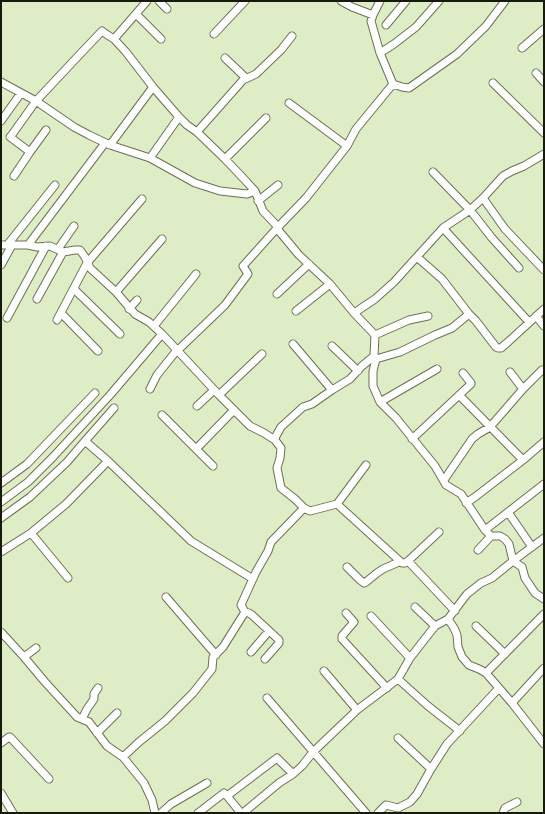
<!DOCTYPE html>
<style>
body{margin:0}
#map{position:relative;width:545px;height:814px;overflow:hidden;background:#dfedc6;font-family:"Titillium Web",sans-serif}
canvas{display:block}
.frame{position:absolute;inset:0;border:2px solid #151a0b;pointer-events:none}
</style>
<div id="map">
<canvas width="545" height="814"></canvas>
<div class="frame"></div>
</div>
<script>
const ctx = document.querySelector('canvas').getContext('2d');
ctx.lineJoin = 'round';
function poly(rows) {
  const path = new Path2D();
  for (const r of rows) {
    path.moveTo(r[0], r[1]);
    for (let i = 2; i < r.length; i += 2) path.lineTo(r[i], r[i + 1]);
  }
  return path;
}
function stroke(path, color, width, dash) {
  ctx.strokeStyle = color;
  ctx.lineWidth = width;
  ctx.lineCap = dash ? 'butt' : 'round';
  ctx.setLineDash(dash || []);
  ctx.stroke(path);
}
const minor = poly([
 [159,1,167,9],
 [341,1,352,7,373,15],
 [380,1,373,15,371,21,380,53,393,84,402,87,409,88,457,54,486,26,505,1],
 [136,14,161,39],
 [386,25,406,1],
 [214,34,245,1],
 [114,39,147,1],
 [522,48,544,29],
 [380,53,394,44,416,27,439,1],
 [225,58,246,78],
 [536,73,544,82],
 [1,82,36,101,74,127,89,135,110,145,150,158,195,183,220,191,247,194,255,191],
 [493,83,544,133],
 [289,103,347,146],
 [1,121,21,93],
 [197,132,243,80,256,74,281,50,292,36],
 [110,145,153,87],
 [30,152,10,137,11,136,36,101,82,52,102,31,106,34,114,39,126,52,153,87,179,117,187,125,197,132,225,159,244,179,255,191,263,211,278,227,279,231,299,255,330,284,354,313,375,335,374,356,376,359,373,371,373,386,380,402,396,418,435,466,446,485,461,494,485,530,491,536,500,536,505,539,509,544,513,561,522,567,525,578,535,593,544,599],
 [150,158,179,117],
 [225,159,266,118],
 [433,172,470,210,492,238,519,268],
 [14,176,30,152,46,130],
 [483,198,505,229,544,270],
 [258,201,278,185],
 [443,228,529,322],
 [8,244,55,185],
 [1,245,28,245,37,247,50,246,63,252,75,250,80,250,85,257,90,268,116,292,135,314,149,322,162,334,219,395,250,426,264,433,275,440,281,448,280,458,277,468,281,488,295,499,304,508,310,511,337,504,402,563,405,563,408,561,439,532],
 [28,245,105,143],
 [58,249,74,226],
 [417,257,442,279,469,314,476,321,496,347,498,348,501,348,508,342,544,309],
 [1,265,12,245],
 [74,289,120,334],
 [116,292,162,239],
 [277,294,309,264],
 [37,299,63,252],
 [129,309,137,300],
 [296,311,330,284],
 [61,313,98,351],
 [354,313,375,299,394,282,443,228,470,210,483,198,503,176,512,171,524,166,544,154],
 [536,316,544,326],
 [7,318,46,246],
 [57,320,87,263,142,199],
 [154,326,196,274],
 [375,335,409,320,428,316],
 [293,344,332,390],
 [332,346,358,371],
 [177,351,225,305,248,274,243,266,278,227,306,198,347,146,356,129,393,84],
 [376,359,400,352,435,335,452,328,469,314],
 [510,372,523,389],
 [150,389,157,375,177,350],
 [219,395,262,354],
 [459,395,523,460],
 [380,402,437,369],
 [197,406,214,390],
 [162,415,213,466],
 [412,439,471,384,471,383,463,373],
 [275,440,276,436,281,427,303,407,312,404,332,390,350,379,362,366,374,356],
 [85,441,108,461,191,541,253,579],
 [196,449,234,410],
 [444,480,472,439,478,434,490,427,523,389,542,370],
 [1,483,27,464,95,393],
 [1,502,28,482,53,457,111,394,162,334],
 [466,503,475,497,523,460,544,442],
 [337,504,366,465],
 [508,512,532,547],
 [1,518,30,497,67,462,85,441,114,408],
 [485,530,544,484],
 [31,533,68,578],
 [478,550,491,536],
 [1,552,31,533,66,504,108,461],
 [408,561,455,611],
 [347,567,360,580,364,583,366,582,377,573,383,569,399,562,402,563],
 [166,597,216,655],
 [415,607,435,626],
 [245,612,249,613,252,615,279,640,279,643,265,659],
 [346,613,354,622,342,636,342,639,387,688],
 [371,616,410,658],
 [448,619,454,628,457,635,458,647,462,657,469,665,479,669,486,673,512,703,544,744],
 [476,626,505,654],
 [1,632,24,657,45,682,77,717,89,722,107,746,123,757,144,783,152,800,155,813],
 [251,652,269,631],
 [24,657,36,648],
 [324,671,357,710],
 [486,673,544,614],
 [398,679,428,706,460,731],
 [267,698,366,813],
 [512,703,544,668],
 [82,719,87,709,94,699,94,694,98,688],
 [97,733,117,713],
 [398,738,431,769],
 [1,743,9,737,10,737,49,779],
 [123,757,139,742,165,721,193,693,212,669,213,657,223,647,245,612,241,605,256,572,268,551,271,542,304,508],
 [1,793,13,813],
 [227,796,277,758,293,774],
 [161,813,171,804,207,783],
 [198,813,224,793,227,796,241,813],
 [243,813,279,783,293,774,302,766,313,752,357,710,398,679,410,658,435,626,448,619,467,594,481,583,492,578,513,561,544,538],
 [378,813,386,805,398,808,410,802,417,794,431,769,447,744,499,688],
 [503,813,505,808,517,802]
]);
stroke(minor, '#677350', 9);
stroke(minor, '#fff', 7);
</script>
